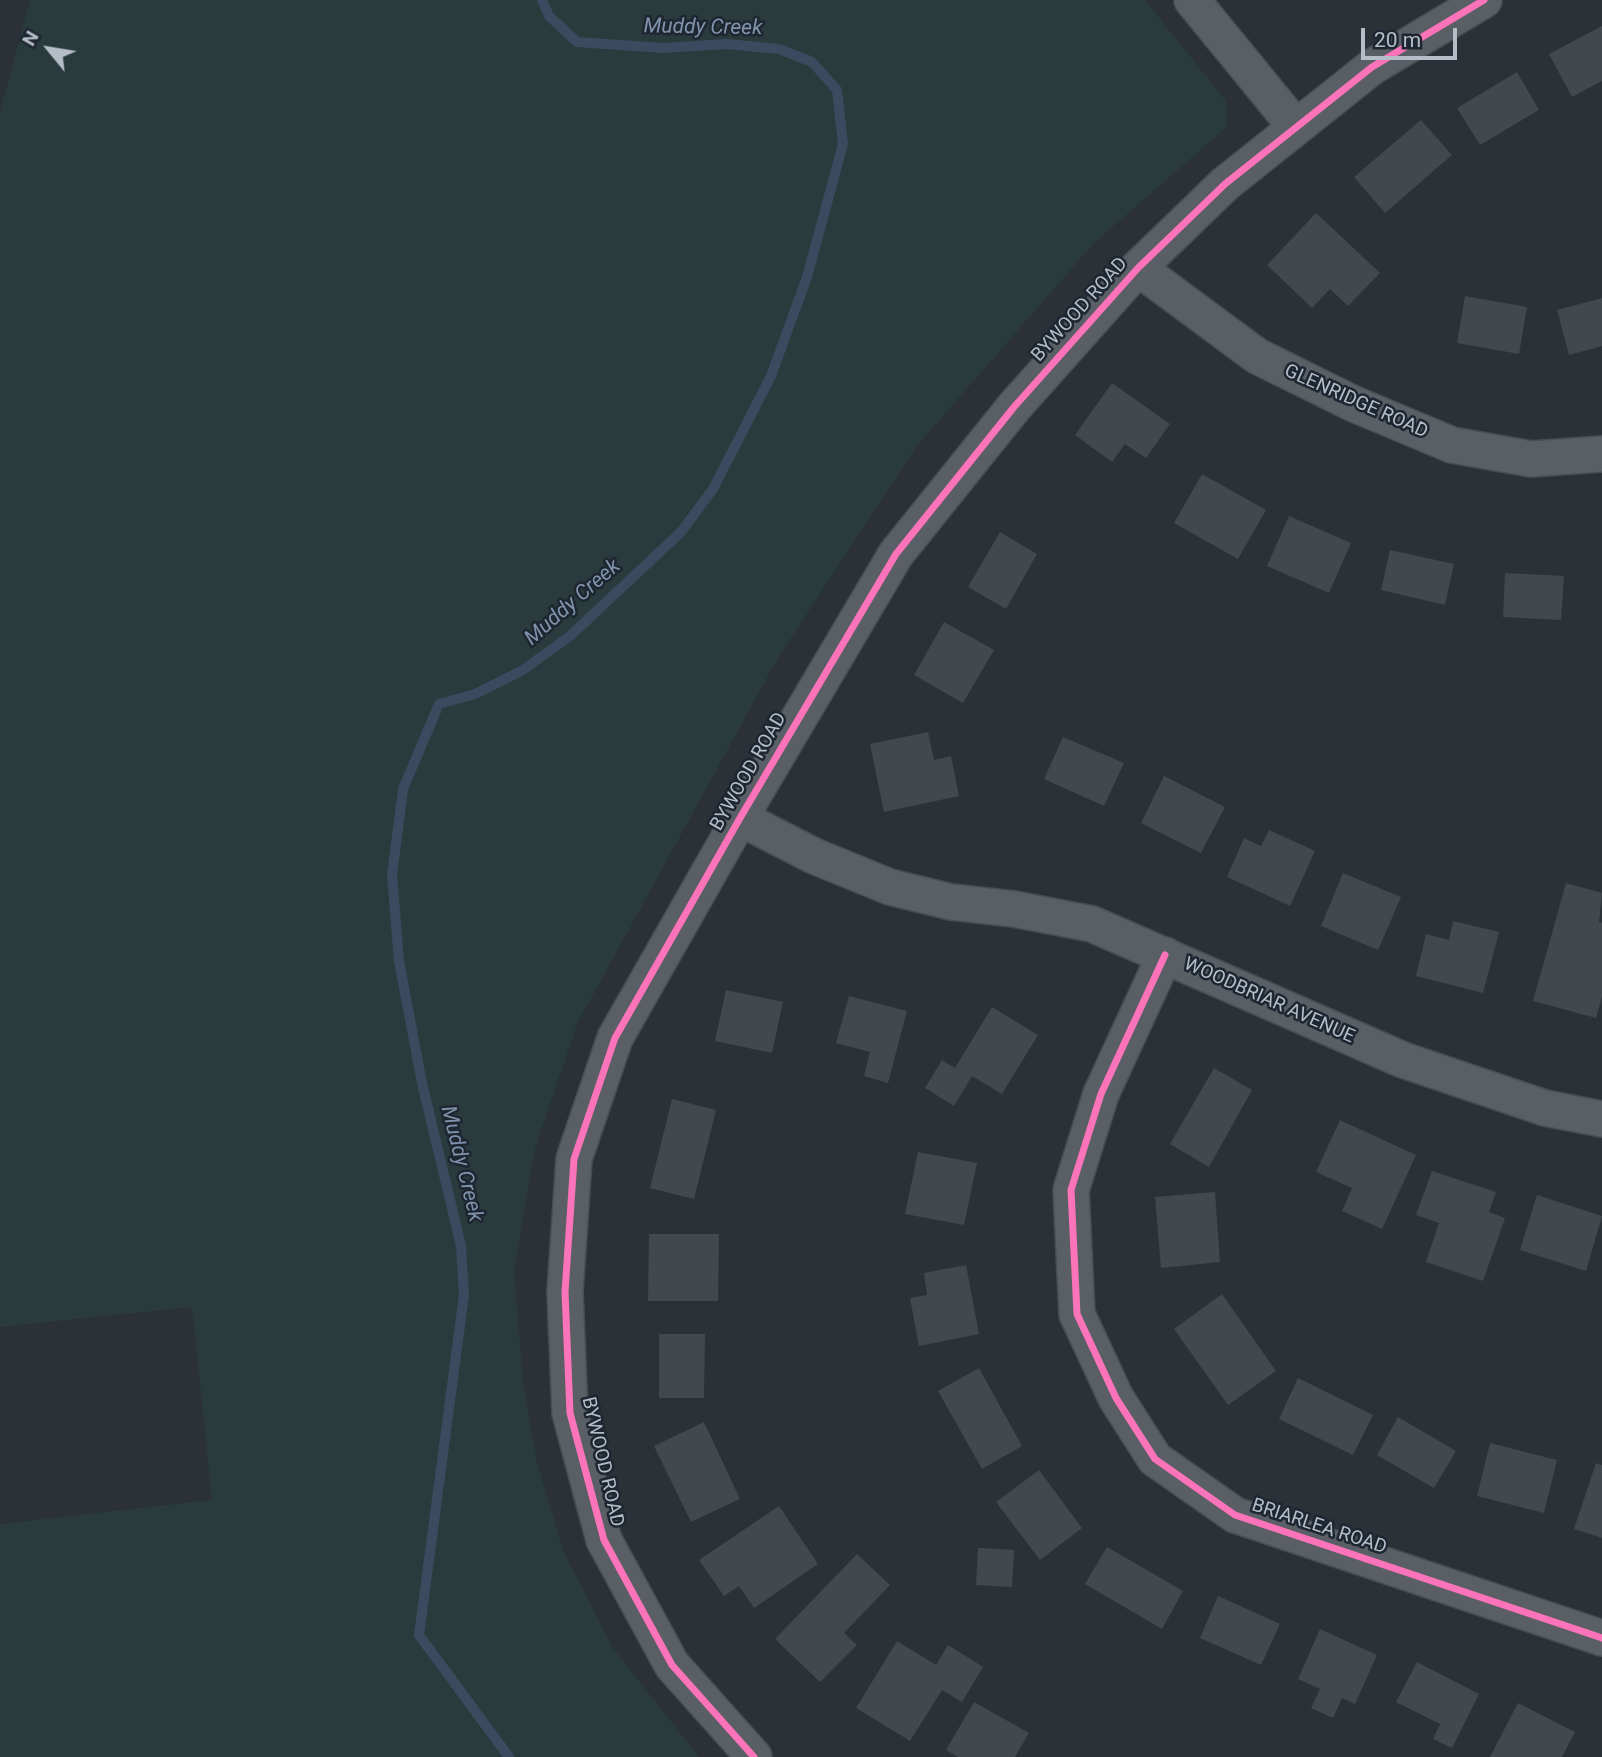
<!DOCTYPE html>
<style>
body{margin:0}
#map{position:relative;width:1602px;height:1757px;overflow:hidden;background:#2b3137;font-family:Roboto,sans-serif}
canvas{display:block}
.north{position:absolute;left:14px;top:14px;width:70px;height:70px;-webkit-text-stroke:5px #1e2731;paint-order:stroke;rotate:300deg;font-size:19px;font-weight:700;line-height:28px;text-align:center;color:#b5bdc7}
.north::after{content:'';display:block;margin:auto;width:24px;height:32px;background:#b5bdc7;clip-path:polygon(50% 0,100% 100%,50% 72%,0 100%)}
.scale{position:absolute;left:1361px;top:28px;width:96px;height:32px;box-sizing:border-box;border:4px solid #b5bdc7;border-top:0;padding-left:9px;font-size:21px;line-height:24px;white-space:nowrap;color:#b5bdc7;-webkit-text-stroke:5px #1e2731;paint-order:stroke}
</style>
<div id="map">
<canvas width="1602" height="1757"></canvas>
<div class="north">N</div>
<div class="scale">20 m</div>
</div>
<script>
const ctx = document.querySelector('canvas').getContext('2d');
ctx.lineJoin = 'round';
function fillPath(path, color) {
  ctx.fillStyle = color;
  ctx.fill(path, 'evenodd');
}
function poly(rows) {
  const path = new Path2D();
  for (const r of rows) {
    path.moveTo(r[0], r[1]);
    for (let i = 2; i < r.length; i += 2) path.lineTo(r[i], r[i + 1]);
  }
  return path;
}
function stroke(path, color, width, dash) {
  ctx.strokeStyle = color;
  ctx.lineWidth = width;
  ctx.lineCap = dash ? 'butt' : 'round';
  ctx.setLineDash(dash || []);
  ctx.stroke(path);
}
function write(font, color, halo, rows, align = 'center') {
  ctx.font = font + ' Roboto,sans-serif';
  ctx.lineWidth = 5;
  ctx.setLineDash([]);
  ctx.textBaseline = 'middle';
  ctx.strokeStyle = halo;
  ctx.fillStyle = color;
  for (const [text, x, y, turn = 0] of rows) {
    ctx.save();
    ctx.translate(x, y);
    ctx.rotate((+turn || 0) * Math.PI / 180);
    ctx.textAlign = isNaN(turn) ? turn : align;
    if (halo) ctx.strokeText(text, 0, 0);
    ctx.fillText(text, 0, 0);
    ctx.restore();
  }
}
fillPath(poly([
 [30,0,1145,0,1226,101,1227,127,1094,243,916,447,778,658,577,1024,535,1149,514,1270,523,1381,537,1462,563,1550,613,1648,699,1757,0,1757,0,1524,212,1500,192,1307,0,1327,0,112]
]), '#293b3d');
stroke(poly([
 [509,1757,419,1635,464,1295,461,1246,422,1083,399,961,392,875,403,789,439,704,475,694,523,670,570,636,681,532,713,489,771,376,807,277,843,144,837,90,812,62,779,49,727,44,663,48,577,42,549,16,542,0]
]), '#3b4b5f', 10);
fillPath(poly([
 [1602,26,1602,81,1572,97,1549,54],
 [1517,72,1539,110,1480,145,1457,108],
 [1421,120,1452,155,1385,213,1354,177],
 [1316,213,1380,273,1348,306,1330,289,1312,308,1267,265],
 [1465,296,1527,307,1519,354,1457,343],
 [1602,298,1602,346,1569,355,1557,310],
 [1112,383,1170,424,1146,458,1125,444,1112,462,1075,435],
 [1202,474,1266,510,1238,559,1174,523],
 [1289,516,1351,543,1329,593,1267,566],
 [1000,532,1037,554,1006,609,968,587],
 [1390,550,1454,564,1445,605,1381,590],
 [1505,573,1564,576,1561,620,1503,617],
 [944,622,994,650,963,703,914,675],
 [928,732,934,760,951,756,959,796,884,812,870,744],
 [1063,737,1124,763,1104,806,1044,779],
 [1164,776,1225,807,1201,853,1141,823],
 [1269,830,1315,851,1290,906,1227,877,1244,838,1261,846],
 [1343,873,1401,897,1378,950,1321,926],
 [1566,883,1602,893,1599,922,1602,923,1602,996,1596,1018,1533,1001],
 [1453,921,1499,932,1483,993,1416,976,1426,934,1449,940],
 [726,990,783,1002,772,1053,715,1041],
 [849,996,907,1011,888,1083,864,1076,870,1052,836,1043],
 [992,1007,1038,1035,1002,1094,972,1076,954,1106,925,1088,942,1060,955,1068],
 [1214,1068,1252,1090,1209,1167,1170,1144],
 [672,1099,716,1110,694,1199,650,1188],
 [1340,1120,1416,1155,1382,1229,1342,1211,1352,1188,1316,1172],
 [918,1152,977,1163,964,1225,905,1214],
 [1432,1171,1496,1192,1489,1212,1505,1218,1483,1281,1426,1262,1439,1223,1416,1215],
 [1215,1192,1220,1262,1161,1268,1155,1197],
 [1537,1195,1602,1216,1586,1271,1520,1250],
 [649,1234,719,1234,718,1301,648,1301],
 [966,1265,979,1334,919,1346,910,1298,927,1295,924,1273],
 [1222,1294,1276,1371,1228,1405,1174,1329],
 [659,1334,705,1334,704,1398,659,1398],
 [979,1368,1022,1446,982,1469,938,1391],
 [1298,1378,1373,1415,1353,1455,1279,1419],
 [1398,1417,1456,1451,1434,1488,1377,1455],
 [704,1422,740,1499,691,1522,654,1446],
 [1490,1443,1557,1460,1544,1513,1477,1496],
 [1596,1463,1602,1465,1602,1538,1574,1529],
 [1039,1470,1082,1528,1040,1560,996,1502],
 [779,1506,818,1564,754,1608,739,1586,724,1596,699,1560],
 [1107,1547,1183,1591,1162,1629,1085,1584],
 [978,1548,1014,1550,1012,1587,976,1585],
 [857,1554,890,1585,844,1633,857,1645,820,1682,775,1639],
 [1218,1596,1280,1624,1261,1665,1200,1638],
 [1320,1629,1377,1655,1355,1704,1342,1698,1333,1718,1311,1708,1320,1689,1298,1679],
 [897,1641,936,1665,948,1645,983,1667,962,1702,942,1690,910,1741,856,1708],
 [1417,1662,1479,1694,1452,1748,1433,1739,1440,1724,1396,1702],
 [974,1702,1029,1733,1015,1757,958,1757,946,1750],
 [1518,1703,1575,1732,1562,1757,1490,1757]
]), '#43484d');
const minor = poly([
 [1192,0,1295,126],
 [1138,268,1257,356,1354,404,1452,445,1531,459,1602,454],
 [740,818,814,856,890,887,951,902,1014,909,1092,924,1403,1060,1545,1108,1602,1119],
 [1165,955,1101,1094,1071,1190,1077,1314,1116,1398,1155,1459,1235,1515,1602,1638],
 [754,1757,672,1665,604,1540,570,1413,565,1292,574,1159,615,1038,740,818,896,554,1014,407,1138,268,1225,184,1372,67,1484,0]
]);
stroke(minor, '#484d52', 38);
stroke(minor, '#5a5e65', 35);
stroke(poly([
 [1165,955,1101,1094,1071,1190,1077,1314,1116,1398,1155,1459,1235,1515,1602,1638],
 [754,1757,672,1665,604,1540,570,1413,565,1292,574,1159,615,1038,740,818,896,554,1014,407,1138,268,1225,184,1372,67,1484,0]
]), '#fb73b8', 7);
write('19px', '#b5bdc7', '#1e2731', [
 ["BYWOOD ROAD",1080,310,-48],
 ["GLENRIDGE ROAD",1356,402,24],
 ["BYWOOD ROAD",749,772,-60],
 ["WOODBRIAR AVENUE",1269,1001,24],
 ["BYWOOD ROAD",602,1462,77],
 ["BRIARLEA ROAD",1319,1527,18]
]);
write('italic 21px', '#7f94ac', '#1e2731', [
 ["Muddy Creek",703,28,1],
 ["Muddy Creek",573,603,-41],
 ["Muddy Creek",461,1164,76]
]);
</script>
